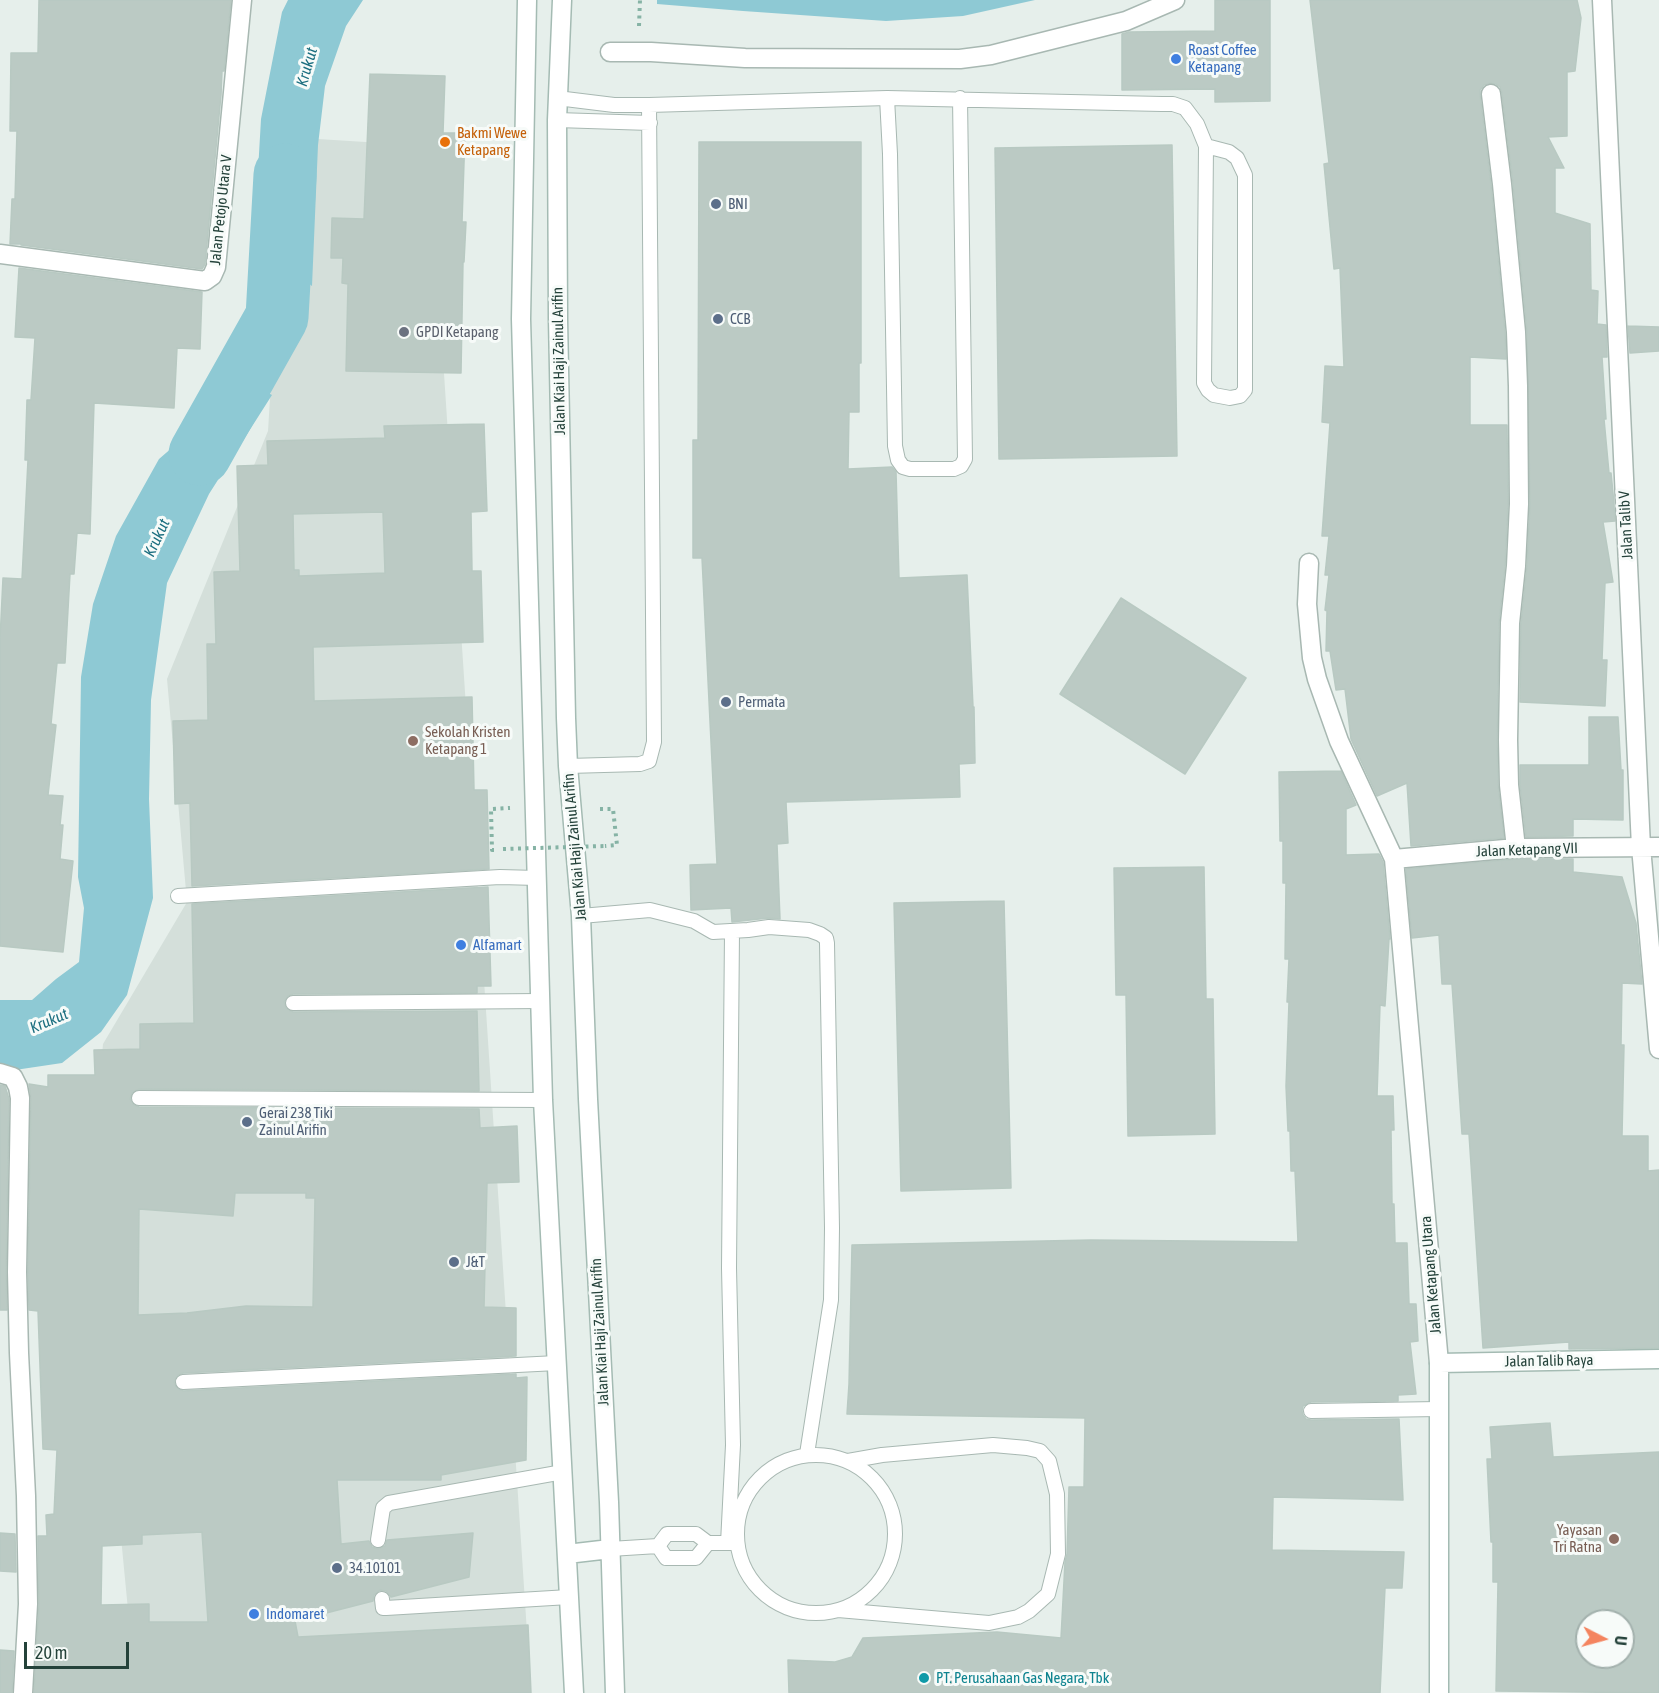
<!DOCTYPE html>
<style>
body{margin:0}
#map{position:relative;width:1659px;height:1693px;overflow:hidden;background:#e6efeb;font-family:"Asap Condensed",sans-serif}
canvas{display:block}
.north{position:absolute;left:1575px;top:1609px;width:60px;height:60px;box-sizing:border-box;background:#f7fbf9;border:2px solid #a3b1ad;border-radius:50%;rotate:96deg;font-size:16px;font-weight:700;line-height:24px;text-align:center;color:#24423a}
.north::after{content:'';display:block;margin:auto;width:21px;height:27px;background:#f4845f;clip-path:polygon(50% 0,100% 100%,50% 72%,0 100%)}
.scale{position:absolute;left:24px;top:1642px;width:105px;height:27px;box-sizing:border-box;border:3px solid #24423a;border-top:0;padding-left:8px;font-size:18px;line-height:21px;white-space:nowrap;color:#24423a;-webkit-text-stroke:4px #f7fbf9;paint-order:stroke}
</style>
<div id="map">
<canvas width="1659" height="1693"></canvas>
<div class="north">U</div>
<div class="scale">20 m</div>
</div>
<script>
const ctx = document.querySelector('canvas').getContext('2d');
ctx.lineJoin = 'round';
function fillPath(path, color) {
  ctx.fillStyle = color;
  ctx.fill(path, 'evenodd');
}
function poly(rows) {
  const path = new Path2D();
  for (const r of rows) {
    if (r.length === 3) {
      path.moveTo(r[0] + r[2], r[1]);
      path.arc(r[0], r[1], r[2], 0, 2 * Math.PI);
      continue;
    }
    path.moveTo(r[0], r[1]);
    for (let i = 2; i < r.length; i += 2) path.lineTo(r[i], r[i + 1]);
  }
  return path;
}
function stroke(path, color, width, dash) {
  ctx.strokeStyle = color;
  ctx.lineWidth = width;
  ctx.lineCap = dash ? 'butt' : 'round';
  ctx.setLineDash(dash || []);
  ctx.stroke(path);
}
function write(font, color, halo, rows, align = 'center') {
  ctx.font = font + ' "Asap Condensed",sans-serif';
  ctx.lineWidth = 6;
  ctx.setLineDash([]);
  ctx.textBaseline = 'middle';
  ctx.strokeStyle = halo;
  ctx.fillStyle = color;
  for (const [text, x, y, turn = 0] of rows) {
    ctx.save();
    ctx.translate(x, y);
    ctx.rotate((+turn || 0) * Math.PI / 180);
    ctx.textAlign = isNaN(turn) ? turn : align;
    if (halo) ctx.strokeText(text, 0, 0);
    ctx.fillText(text, 0, 0);
    ctx.restore();
  }
}
fillPath(poly([
 [286,137,429,146,531,1693,136,1693,89,1205,103,1044,187,902,167,679,268,431]
]), '#d4dfda');
fillPath(poly([
 [288,0,363,0,346,26,325,86,318,145,312,286,257,243,256,206,261,119,282,12],
 [657,0,1035,0,963,16,886,21,743,11,657,4],
 [232,373,272,395,209,494,167,583,151,700,149,799,153,898,127,995,101,1032,62,1063,15,1070,0,1068,0,1000,32,1000,56,979,79,962,84,908,78,877,81,677,93,604,116,536,159,459,210,415]
]), '#8ec9d4');
stroke(poly([
 [200,454,277,317,285,175]
]), '#8ec9d4', 63);
const building = poly([
 [39,0,231,0,224,71,222,71,221,95,205,264,202,269,21,245,21,244,10,244,12,199,15,199,17,131,10,131,11,53,38,53,39,0],
 [1215,0,1270,0,1270,101,1215,102,1215,89,1122,90,1122,34,1129,32,1215,31,1215,0],
 [1310,0,1577,0,1581,18,1575,71,1567,72,1567,136,1548,137,1564,168,1555,168,1555,213,1590,224,1591,290,1598,291,1597,324,1606,325,1607,357,1602,357,1606,419,1604,419,1609,473,1611,473,1613,493,1615,521,1603,522,1613,582,1605,583,1602,660,1607,660,1605,706,1520,702,1521,624,1527,567,1530,504,1527,331,1513,183,1502,93,1500,87,1496,84,1490,83,1484,85,1480,90,1480,95,1491,185,1505,333,1506,359,1470,357,1470,425,1507,425,1508,504,1505,565,1499,623,1497,740,1498,785,1504,838,1411,846,1407,783,1377,796,1351,739,1345,689,1336,690,1330,651,1326,651,1327,611,1325,610,1329,575,1325,575,1329,536,1322,536,1330,423,1322,422,1325,366,1344,367,1340,268,1334,269,1324,164,1329,163,1310,0],
 [370,74,445,76,443,133,465,133,462,222,466,222,464,262,463,262,461,373,346,371,348,284,342,283,343,258,331,258,332,218,364,219,370,74],
 [699,142,861,142,861,363,859,363,859,412,849,412,848,469,892,467,896,472,899,578,967,575,973,707,974,707,975,763,959,764,960,797,786,802,788,843,777,844,780,919,768,918,732,922,731,908,691,910,690,865,717,864,702,558,693,558,693,440,698,440,699,142],
 [1172,145,1177,456,999,459,995,148,1172,145],
 [19,268,202,292,200,349,177,348,174,408,94,403,90,534,77,533,74,574,70,574,65,663,57,663,51,724,56,725,48,795,63,796,60,825,63,825,60,859,73,861,63,952,0,946,0,640,3,578,22,579,28,460,25,460,27,400,31,400,35,338,15,337,19,268],
 [1628,326,1659,327,1659,351,1630,353,1628,326],
 [484,424,487,511,471,512,472,571,481,571,483,642,313,647,314,701,472,697,474,790,487,790,489,869,192,886,190,803,175,804,173,721,208,720,207,644,216,644,214,572,240,571,237,466,268,465,267,441,385,438,384,426,484,424],
 [383,512,385,573,299,576,299,570,294,570,293,514,383,512],
 [1121,598,1246,678,1185,774,1060,694,1121,598],
 [1589,717,1618,717,1621,770,1623,770,1623,820,1573,819,1573,836,1526,837,1520,784,1520,765,1589,765,1589,717],
 [1341,771,1356,805,1346,809,1346,855,1379,854,1383,862,1390,939,1389,939,1385,1006,1380,1005,1377,1096,1393,1096,1394,1130,1391,1130,1392,1204,1394,1204,1395,1243,1407,1243,1409,1304,1416,1304,1418,1341,1410,1342,1416,1394,1398,1395,1398,1401,1311,1402,1303,1406,1302,1411,1303,1415,1306,1419,1311,1420,1399,1419,1403,1500,1273,1497,1272,1550,1404,1552,1402,1588,1385,1588,1380,1693,789,1693,788,1660,835,1662,852,1657,863,1638,997,1632,1061,1638,1065,1562,1067,1554,1069,1487,1084,1487,1085,1418,847,1414,849,1384,852,1245,1091,1240,1298,1242,1295,1171,1291,1171,1290,1131,1288,1131,1286,1086,1289,1002,1287,1002,1289,959,1285,959,1286,883,1283,883,1283,841,1280,841,1279,772,1341,771],
 [1517,859,1573,859,1573,872,1622,877,1636,923,1642,984,1622,983,1621,1045,1624,1045,1622,1136,1648,1136,1648,1171,1659,1170,1659,1348,1569,1349,1569,1342,1483,1348,1469,1134,1462,1134,1452,984,1442,984,1439,935,1412,938,1406,869,1517,859],
 [1204,867,1206,999,1213,999,1215,1134,1128,1136,1126,995,1116,995,1114,868,1204,867],
 [488,887,491,986,477,986,477,993,293,994,288,996,284,1002,286,1008,293,1012,477,1011,479,1091,139,1089,132,1093,130,1099,134,1105,139,1107,479,1109,480,1128,517,1126,519,1182,487,1183,484,1307,516,1308,516,1356,183,1373,178,1375,174,1382,176,1387,183,1391,516,1374,516,1378,527,1377,526,1460,441,1475,441,1480,337,1480,341,1544,369,1541,372,1547,377,1549,385,1546,387,1540,473,1533,469,1577,391,1597,386,1591,380,1590,374,1595,373,1601,295,1621,298,1637,528,1625,531,1693,34,1693,39,1605,38,1536,47,1536,46,1515,54,1514,57,1450,43,1449,38,1311,29,1310,28,1272,31,1098,29,1084,48,1087,48,1075,95,1075,94,1050,140,1049,140,1024,194,1023,192,904,488,887],
 [235,1193,306,1193,306,1198,315,1198,313,1307,246,1306,187,1313,138,1315,139,1209,233,1216,235,1193],
 [202,1532,208,1622,149,1622,149,1604,101,1605,102,1546,142,1544,142,1535,202,1532],
 [1004,901,1011,1188,901,1191,894,903,1004,901],
 [0,1085,5,1086,9,1099,6,1272,7,1310,0,1310,0,1085],
 [1550,1423,1553,1457,1659,1452,1659,1693,1496,1691,1498,1582,1493,1582,1493,1542,1491,1542,1487,1459,1492,1459,1490,1427,1550,1423],
 [1587,1621,1623,1621,1623,1657,1587,1657,1587,1621],
 [0,1533,15,1534,16,1572,0,1571,0,1533],
 [0,1650,14,1651,12,1693,0,1693,0,1650]
]);
fillPath(building, '#bbcac4');
stroke(building, '#b8c9c2', 1.5);
const lane = poly([
 [557,98,614,105,649,105,887,98,890,154,895,446,898,460,903,467,910,469,954,469,961,466,965,459,960,98],
 [887,98,1162,104,1173,104,1185,108,1197,124,1206,146,1204,383,1208,390,1214,395,1230,398,1240,396,1245,390,1245,175,1237,158,1229,152,1206,146],
 [557,120,650,123],
 [568,766,640,764,649,761,654,742,649,105],
 [178,896,500,877,537,878],
 [581,916,650,910,694,921,713,932,748,930,769,927,809,930,820,934,826,938,827,943,832,1228,831,1300,807,1454],
 [293,1003,541,1001],
 [139,1098,543,1100],
 [183,1382,557,1363],
 [1311,1411,1439,1409],
 [816,1534,79],
 [378,1540,383,1508,389,1503,563,1472],
 [728,1543,733,1445,729,1268,732,932],
 [658,1546,666,1558,696,1558,708,1543],
 [610,1549,658,1546,667,1534,696,1534,708,1543,735,1543],
 [382,1599,383,1608,386,1608,569,1597],
 [838,1610,989,1623,1018,1617,1029,1611,1048,1594,1058,1554,1057,1494,1049,1461,1040,1451,1027,1448,993,1445,882,1455,848,1461]
]);
const street = poly([
 [1602,0,1641,847,1659,1049],
 [610,52,651,52,745,58,960,59,991,55,1126,21,1175,0],
 [1491,94,1502,184,1516,332,1518,386,1519,504,1516,566,1510,623,1508,740,1509,785,1516,848],
 [0,254,205,281,212,276,216,267,242,0],
 [1309,563,1307,604,1312,658,1317,679,1339,741,1394,859,1439,1363],
 [1394,859,1516,848,1659,847],
 [0,1073,13,1077,18,1087,20,1098,17,1272,19,1353,26,1496,28,1604,23,1693]
]);
const secondary = poly([
 [527,0,521,319,543,1100,574,1693],
 [562,0,557,120,558,319,566,718,568,766,581,916,588,1099,609,1502,615,1693],
 [567,1554,610,1549],
 [1439,1693,1439,1363,1659,1359]
]);
stroke(lane, '#a8b8b2', 16);
stroke(street, '#a8b8b2', 21);
stroke(secondary, '#a4bbb3', 21);
stroke(poly([
 [639,26,640,0],
 [600,809,613,809,617,845,605,846],
 [494,850,492,850,491,809,510,808]
]), '#86b3a5', 4, [3, 4.5]);
stroke(lane, '#fff', 14);
stroke(street, '#fff', 18);
stroke(secondary, '#fff', 18);
stroke(poly([
 [503,849,605,846]
]), '#86b3a5', 4, [3, 4.5]);
for (const [x, y, r, color] of [
 [1176,59,6,"#3f7fe0"],
 [445,142,6,"#e8710a"],
 [716,204,6,"#5c6f8a"],
 [718,319,6,"#5c6f8a"],
 [404,332,6,"#6b7280"],
 [726,702,6,"#5c6f8a"],
 [413,741,6,"#8d6e63"],
 [461,945,6,"#3f7fe0"],
 [247,1122,6,"#5c6f8a"],
 [454,1262,6,"#5c6f8a"],
 [1614,1539,6,"#8d6e63"],
 [337,1568,6,"#5c6f8a"],
 [254,1614,6,"#3f7fe0"],
 [924,1678,6,"#0f9aa8"]
]) {
  const dot = new Path2D();
  dot.arc(x, y, r, 0, 2 * Math.PI);
  ctx.fillStyle = color;
  ctx.fill(dot);
  stroke(dot, '#f7fbf9', 2);
}
write('15px', '#366cbe', '#f7fbf9', [
 ["Roast Coffee",1188,50],
 ["Ketapang",1188,67],
 ["Alfamart",473,945],
 ["Indomaret",266,1614]
], 'left');
write('15px', '#c56008', '#f7fbf9', [
 ["Bakmi Wewe",457,133],
 ["Ketapang",457,150]
], 'left');
write('15px', '#4e5e75', '#f7fbf9', [
 ["BNI",728,204],
 ["CCB",730,319],
 ["Permata",738,702],
 ["Gerai 238 Tiki",259,1113],
 ["Zainul Arifin",259,1130],
 ["J&T",466,1262],
 ["34.10101",349,1568]
], 'left');
write('15px', '#24423a', '#f7fbf9', [
 ["Jalan Petojo Utara V",221,210,-84],
 ["Jalan Kiai Haji Zainul Arifin",559,361,-91],
 ["Jalan Talib V",1626,525,-93],
 ["Jalan Kiai Haji Zainul Arifin",575,847,-95],
 ["Jalan Ketapang VII",1527,850,-2],
 ["Jalan Ketapang Utara",1431,1275,-95],
 ["Jalan Kiai Haji Zainul Arifin",600,1332,-93],
 ["Jalan Talib Raya",1549,1361,-1]
]);
write('15px', '#5b616d', '#f7fbf9', [
 ["GPDI Ketapang",416,332]
], 'left');
write('15px', '#785e54', '#f7fbf9', [
 ["Sekolah Kristen",425,732],
 ["Ketapang 1",425,749],
 ["Yayasan",1602,1530,"right"],
 ["Tri Ratna",1602,1547,"right"]
], 'left');
write('15px', '#0d838f', '#f7fbf9', [
 ["PT. Perusahaan Gas Negara, Tbk",936,1678]
], 'left');
write('italic 16px', '#1c6f80', '#f7fbf9', [
 ["Krukut",307,67,-74],
 ["Krukut",157,538,-65],
 ["Krukut",49,1021,-23]
]);
</script>
